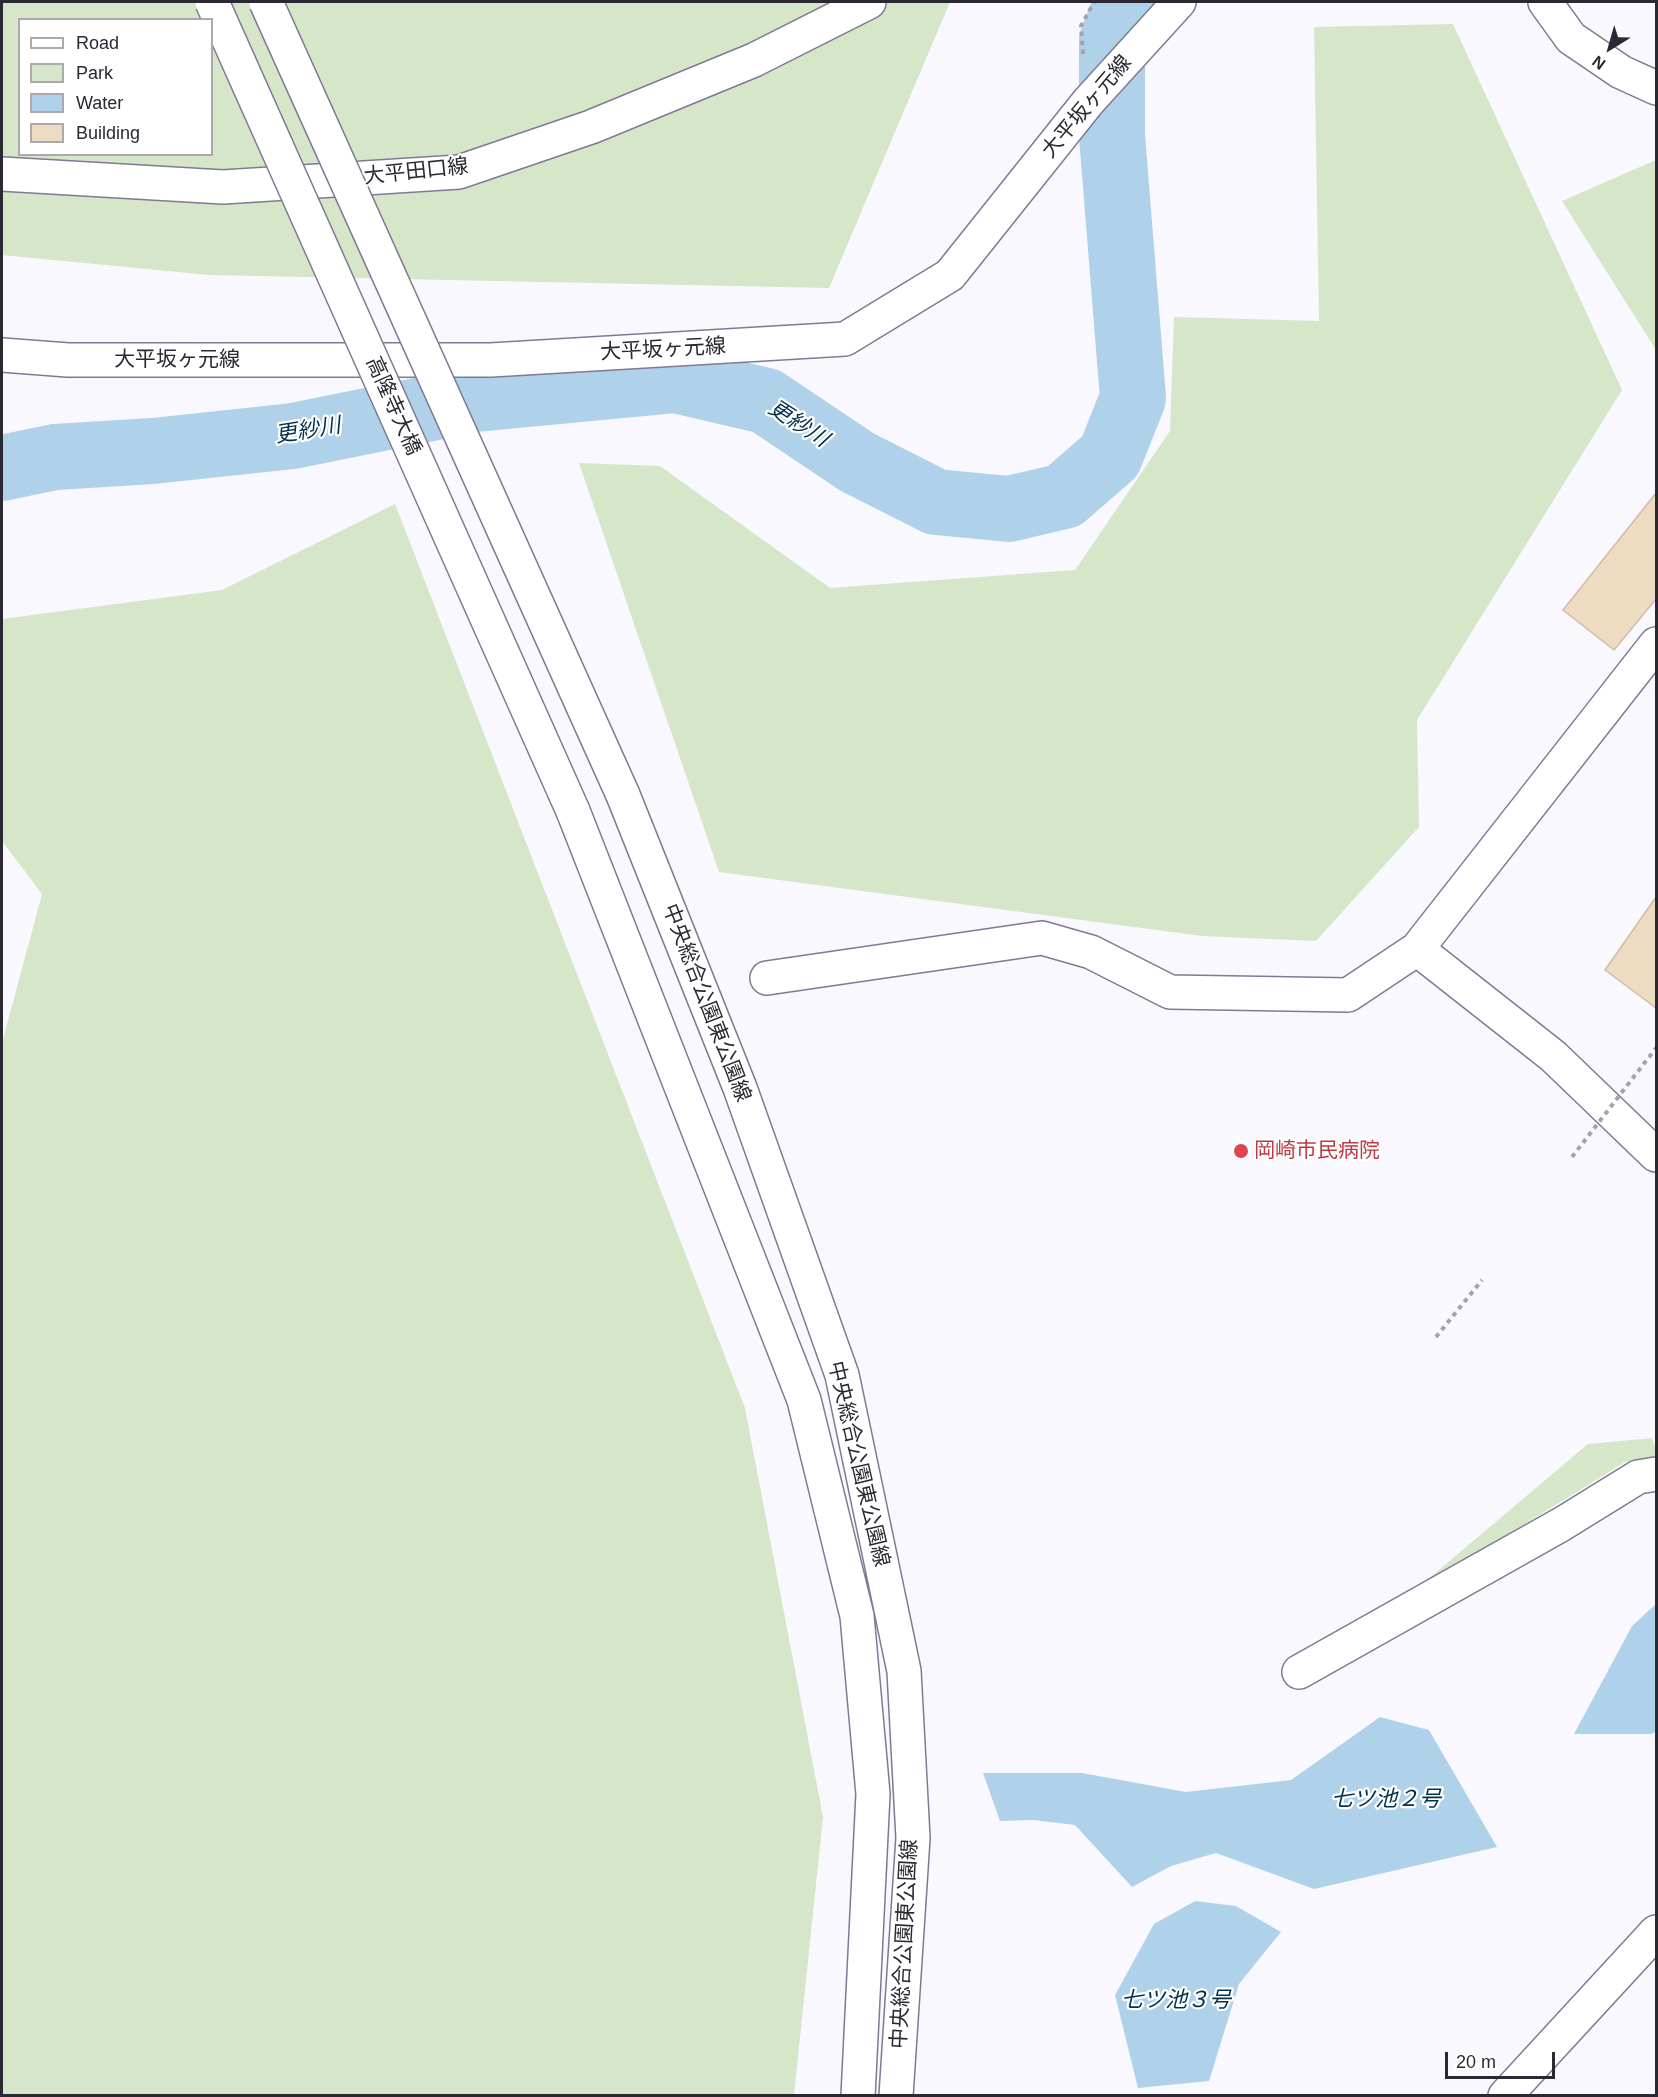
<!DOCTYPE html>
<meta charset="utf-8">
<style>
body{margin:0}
#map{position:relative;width:1658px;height:2097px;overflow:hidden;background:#f9f8fe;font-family:Arial,sans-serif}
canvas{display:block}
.frame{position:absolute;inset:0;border:3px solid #2b2833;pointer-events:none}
.legend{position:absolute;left:18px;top:18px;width:195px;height:138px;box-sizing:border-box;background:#fff;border:2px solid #aaa9ad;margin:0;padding:8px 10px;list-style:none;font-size:18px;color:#2b2833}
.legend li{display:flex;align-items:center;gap:12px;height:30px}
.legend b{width:30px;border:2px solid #aaa9ad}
.north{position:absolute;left:1580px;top:18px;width:60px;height:60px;-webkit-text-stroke:4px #fff;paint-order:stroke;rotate:217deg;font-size:16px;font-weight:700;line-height:24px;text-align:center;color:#2b2833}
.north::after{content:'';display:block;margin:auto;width:21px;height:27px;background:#2b2833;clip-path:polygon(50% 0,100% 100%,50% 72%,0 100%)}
.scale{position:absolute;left:1445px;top:2052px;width:110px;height:27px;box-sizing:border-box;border:3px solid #2b2833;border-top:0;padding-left:8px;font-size:18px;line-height:21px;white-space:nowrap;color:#2b2833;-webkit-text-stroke:4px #fff;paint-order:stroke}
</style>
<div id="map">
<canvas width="1658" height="2097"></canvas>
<div class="frame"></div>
<ul class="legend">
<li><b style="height:8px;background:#fff"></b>Road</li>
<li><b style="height:16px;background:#d6e6c8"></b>Park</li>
<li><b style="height:16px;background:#afd2ea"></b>Water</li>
<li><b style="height:16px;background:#eddbc2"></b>Building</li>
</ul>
<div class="north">N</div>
<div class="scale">20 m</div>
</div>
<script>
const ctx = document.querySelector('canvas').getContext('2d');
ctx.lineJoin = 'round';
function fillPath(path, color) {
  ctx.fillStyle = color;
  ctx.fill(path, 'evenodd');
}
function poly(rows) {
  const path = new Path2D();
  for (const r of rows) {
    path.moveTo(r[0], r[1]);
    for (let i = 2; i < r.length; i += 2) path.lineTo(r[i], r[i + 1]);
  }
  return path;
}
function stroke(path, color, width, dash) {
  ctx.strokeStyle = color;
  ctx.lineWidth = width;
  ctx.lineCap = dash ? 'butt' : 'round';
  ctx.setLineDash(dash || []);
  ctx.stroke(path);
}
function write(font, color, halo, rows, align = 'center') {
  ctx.font = font + ' Arial,"Noto Sans JP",sans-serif';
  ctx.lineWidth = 4.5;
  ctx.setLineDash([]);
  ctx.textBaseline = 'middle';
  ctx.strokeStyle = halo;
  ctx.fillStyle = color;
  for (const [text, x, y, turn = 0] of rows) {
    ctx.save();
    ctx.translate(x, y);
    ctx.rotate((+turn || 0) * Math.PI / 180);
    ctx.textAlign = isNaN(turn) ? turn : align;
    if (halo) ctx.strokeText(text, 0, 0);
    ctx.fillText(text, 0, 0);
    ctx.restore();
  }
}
fillPath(poly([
 [2,2,950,2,829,288,209,275,2,255],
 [20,20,212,20,212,154,20,154],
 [1453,24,1622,390,1417,720,1419,827,1316,941,1202,936,719,872,579,463,660,466,830,588,1075,570,1170,431,1174,317,1319,321,1314,27],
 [1656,160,1656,350,1562,201],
 [395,504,745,1408,823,1817,794,2095,2,2095,2,1043,42,894,2,841,2,619,222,590],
 [1652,1438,1656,1449,1656,1458,1625,1462,1408,1596,1588,1444]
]), '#d6e6c8');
fillPath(poly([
 [1656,1604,1656,1732,1651,1734,1574,1734,1632,1626],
 [1380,1717,1429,1730,1497,1847,1314,1889,1216,1853,1171,1866,1132,1887,1075,1825,1033,1820,1000,1821,983,1773,1082,1773,1186,1792,1291,1780],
 [1195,1901,1236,1906,1281,1932,1239,1984,1209,2081,1138,2088,1115,1995,1154,1924]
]), '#afd2ea');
stroke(poly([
 [2,468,55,457,153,451,293,436,476,399,676,380,766,401,857,462,936,502,1009,509,1064,496,1110,456,1133,398,1112,136,1112,40,1127,2]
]), '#afd2ea', 66);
const building = poly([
 [1656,493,1656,599,1614,650,1563,610,1656,493],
 [1656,897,1656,1008,1605,970,1656,897]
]);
fillPath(building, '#eddbc2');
stroke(building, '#cfbda5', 1.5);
const minor = poly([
 [1545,2,1571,38,1621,72,1656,88],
 [2,174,223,187,459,172,591,127,754,60,869,2],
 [2,355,68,360,491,360,845,339,950,275,1088,102,1179,2],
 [623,795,740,1088,842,1375,904,1671,913,1838,896,2096],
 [573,811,804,1400,857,1616,873,1794,858,2096],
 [1417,949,1553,1056,1656,1155],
 [767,978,1042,938,1091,952,1170,992,1348,995,1417,949,1656,644],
 [1299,1672,1562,1524,1638,1477,1656,1474],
 [1505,2096,1656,1932]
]);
stroke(minor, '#807993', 36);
stroke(poly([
 [1083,54,1081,26,1094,2],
 [1436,1337,1482,1280]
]), '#a4a2aa', 4, [4.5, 4.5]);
stroke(minor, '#fff', 33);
const minorBridge = poly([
 [212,2,573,811],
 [266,2,623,795]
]);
stroke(minorBridge, '#807993', 36, []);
stroke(poly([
 [1572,1157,1656,1048]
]), '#a4a2aa', 4, [4.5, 4.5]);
stroke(minorBridge, '#fff', 33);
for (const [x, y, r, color] of [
 [1241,1151,8,"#e0444e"]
]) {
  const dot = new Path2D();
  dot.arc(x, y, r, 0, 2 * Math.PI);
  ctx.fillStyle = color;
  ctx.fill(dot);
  stroke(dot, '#fff', 2);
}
write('21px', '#2b2833', '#fff', [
 ["大平坂ヶ元線",1087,107,-50],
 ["大平田口線",416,172,-6],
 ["大平坂ヶ元線",663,350,-3],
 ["大平坂ヶ元線",177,360],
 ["高隆寺大橋",393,406,66],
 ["中央総合公園東公園線",706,1003,69],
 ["中央総合公園東公園線",858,1464,77],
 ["中央総合公園東公園線",905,1944,-87]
]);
write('21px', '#be3a42', '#fff', [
 ["岡崎市民病院",1254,1151]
], 'left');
write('italic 22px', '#03314a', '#fff', [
 ["更紗川",798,424,33],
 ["更紗川",308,431,-9],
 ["七ツ池２号",1386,1800],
 ["七ツ池３号",1176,2001]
]);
</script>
